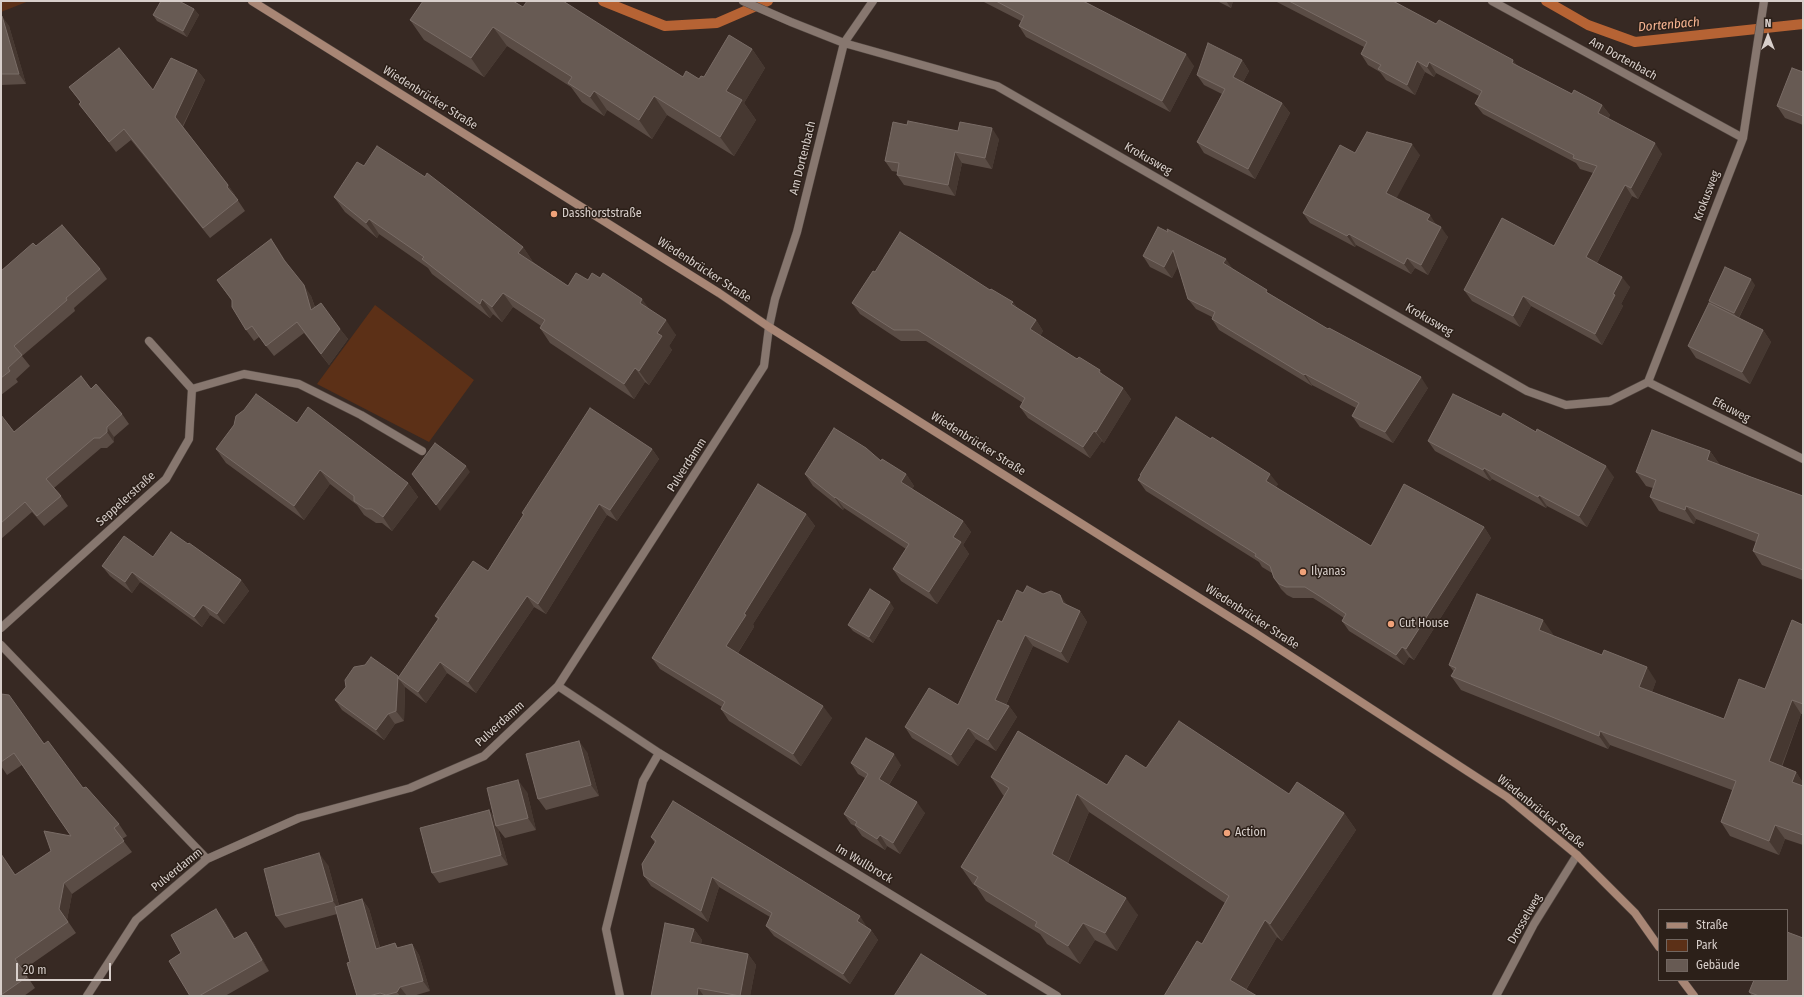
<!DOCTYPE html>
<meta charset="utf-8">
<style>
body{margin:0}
#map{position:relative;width:1804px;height:997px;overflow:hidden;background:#372923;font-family:"Fira Sans Condensed",sans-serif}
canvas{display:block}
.frame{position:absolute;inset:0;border:2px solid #d8cfcb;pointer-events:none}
.legend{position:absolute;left:1658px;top:909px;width:130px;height:72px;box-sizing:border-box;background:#2c2019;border:1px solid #716660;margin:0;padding:5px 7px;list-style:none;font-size:12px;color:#d8cfcb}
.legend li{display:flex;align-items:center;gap:8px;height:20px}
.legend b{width:20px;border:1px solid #716660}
.north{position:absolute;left:1748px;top:16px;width:40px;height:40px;-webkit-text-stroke:3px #2c2019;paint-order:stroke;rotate:0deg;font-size:11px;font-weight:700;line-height:16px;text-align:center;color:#d8cfcb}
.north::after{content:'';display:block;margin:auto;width:14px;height:18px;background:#d8cfcb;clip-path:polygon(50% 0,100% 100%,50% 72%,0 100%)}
.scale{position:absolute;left:16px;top:963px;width:95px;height:18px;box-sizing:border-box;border:2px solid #d8cfcb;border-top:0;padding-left:5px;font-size:12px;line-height:14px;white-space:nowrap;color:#d8cfcb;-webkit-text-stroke:3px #2c2019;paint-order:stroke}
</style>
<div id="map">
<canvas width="1804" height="997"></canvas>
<div class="frame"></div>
<ul class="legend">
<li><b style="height:5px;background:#a88675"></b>Straße</li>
<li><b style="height:11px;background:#5c3017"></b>Park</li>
<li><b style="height:11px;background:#675a53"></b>Gebäude</li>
</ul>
<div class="north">N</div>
<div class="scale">20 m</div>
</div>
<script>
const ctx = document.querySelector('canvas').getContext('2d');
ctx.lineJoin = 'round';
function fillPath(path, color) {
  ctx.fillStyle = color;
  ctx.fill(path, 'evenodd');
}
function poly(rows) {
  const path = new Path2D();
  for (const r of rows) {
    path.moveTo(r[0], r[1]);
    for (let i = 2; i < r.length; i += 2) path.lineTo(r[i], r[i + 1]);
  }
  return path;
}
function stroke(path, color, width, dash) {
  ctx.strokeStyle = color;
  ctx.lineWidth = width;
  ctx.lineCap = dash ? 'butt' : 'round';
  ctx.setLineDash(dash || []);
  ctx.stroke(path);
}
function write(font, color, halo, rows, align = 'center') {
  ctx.font = font + ' "Fira Sans Condensed",sans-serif';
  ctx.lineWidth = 3;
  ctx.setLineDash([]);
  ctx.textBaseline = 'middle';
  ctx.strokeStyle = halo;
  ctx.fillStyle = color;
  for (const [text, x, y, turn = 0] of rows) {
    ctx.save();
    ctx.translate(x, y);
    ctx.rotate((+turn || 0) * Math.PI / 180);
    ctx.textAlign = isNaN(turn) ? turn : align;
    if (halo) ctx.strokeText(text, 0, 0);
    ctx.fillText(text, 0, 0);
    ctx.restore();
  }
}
fillPath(poly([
 [1,1,29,1,1,12],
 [375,305,474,380,429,442,317,384]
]), '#5c3017');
stroke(poly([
 [603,1,665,26,717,23,768,1],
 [1546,1,1588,25,1635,42,1803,24]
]), '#b66334', 10);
const lane = poly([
 [192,389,244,374,299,384,361,415,422,451]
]);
const street = poly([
 [743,1,791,22,844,43,997,86,1527,391,1566,405,1610,401,1648,382,1743,138,1764,1],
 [1492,1,1743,138],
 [1648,382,1803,459],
 [1,628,166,479,189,439,192,389,149,341],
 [1,645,207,859],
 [558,686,659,753,1057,996],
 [87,996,136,920,207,859,299,818,410,788,484,756,558,686,764,366,769,327,775,299,797,232,844,43,873,1],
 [620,996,606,929,643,781,659,753],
 [1496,996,1534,924,1577,855]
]);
const secondary = poly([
 [252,1,719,293,769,327,1255,633,1507,797,1577,855,1635,913,1659,947],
 [1682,980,1694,996]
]);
stroke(lane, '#524741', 9);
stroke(street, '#524741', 9);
stroke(secondary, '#524741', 9);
stroke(lane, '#87776f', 8);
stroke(street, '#87776f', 8);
stroke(secondary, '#a88675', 8);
fillPath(poly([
 [982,1,1083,1,1194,66,1170,112,1026,37,1019,26,1021,21],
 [1217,1,1233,1,1231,8],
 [1275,1,1393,1,1436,24,1572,94,1602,105,1610,115,1608,119,1662,154,1638,199,1632,196,1597,263,1630,287,1621,304,1623,306,1602,345,1531,306,1520,327,1472,301,1464,290,1554,246,1593,173,1580,169,1576,163,1483,114,1475,104,1479,96,1436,73,1434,77,1425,72,1415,95,1386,80,1380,72,1368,65,1361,54,1364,47],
 [523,7,683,77,699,79,704,77,752,49,765,68,744,103,756,120,734,156,667,115,652,139,607,110,604,116,582,102,571,87,507,46,484,77,424,40,410,20],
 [194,9,199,15,187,37,157,21,153,15],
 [1,16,9,26,26,84,1,85],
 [1242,60,1249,71,1243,82,1282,103,1290,113,1255,179,1204,153,1197,142,1222,94,1204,85,1197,75],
 [197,70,205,80,183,127,228,185,235,195,235,196,245,211,210,238,131,140,116,152,87,114,79,104,81,103,69,87,153,90],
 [1803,72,1803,125,1785,118,1777,106],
 [907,125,999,139,992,169,962,163,955,196,904,185,897,175,898,172,892,171,885,161],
 [1355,153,1420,155,1396,198,1436,224,1448,237,1428,275,1415,268,1411,274,1356,245,1355,247,1310,223,1303,213],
 [364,166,523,247,533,262,568,286,588,280,649,309,676,335,669,346,672,350,649,385,645,382,634,399,550,343,540,328,541,326,513,307,502,322,493,314,490,318,432,274,428,268,379,234,377,238,345,212,334,197],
 [271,239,288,266,311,296,315,307,340,329,348,339,329,365,304,333,274,356,259,337,254,341,246,330,232,301,217,280],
 [36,246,100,269,107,279,74,308,75,311,22,356,30,366,16,379,18,382,1,395,1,271],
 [1143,256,1233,269,1270,294,1328,329,1428,388,1393,443,1360,427,1352,416,1356,408,1312,385,1312,386,1219,330,1212,319,1212,317,1196,309,1188,299,1178,266,1172,278,1150,267],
 [875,272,990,290,1013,302,1017,308,1036,320,1043,331,1040,336,1123,388,1131,399,1104,443,1102,441,1090,458,1028,418,1020,407,1023,403,926,341,901,341,860,314,852,303],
 [1755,285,1739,318,1763,330,1771,342,1750,384,1696,358,1688,346,1710,303,1709,301],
 [91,389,122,414,129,424,114,437,114,442,107,448,101,448,54,488,61,496,68,506,44,526,32,512,1,539,1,415,14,432],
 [297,423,408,483,418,497,392,531,382,523,376,523,364,515,357,505,330,484,304,520,226,463,216,449],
 [1428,441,1614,477,1587,527,1547,506,1546,508,1492,479,1490,481,1435,451],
 [652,449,659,459,617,521,607,515,546,614,534,607,476,693,447,673,426,703,405,687,404,721,395,724,384,740,342,710,335,700,398,676,399,677,438,620,435,616,488,571,523,515,522,513],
 [1710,451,1720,465,1751,477,1803,496,1803,580,1762,565,1753,551,1756,542,1696,519,1694,524,1659,511,1650,497,1653,488,1646,486,1636,472],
 [881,461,906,474,914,486,912,489,963,521,971,532,963,545,969,554,937,604,901,581,893,569,906,549,844,508,843,510,813,486,805,474],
 [1140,475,1278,484,1276,487,1371,546,1484,527,1491,538,1414,660,1409,657,1404,665,1349,631,1342,621,1344,618,1329,608,1313,598,1293,598,1287,595,1281,589,1274,578,1272,573,1262,567,1259,562,1146,491,1138,480,1141,476],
 [806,514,815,526,753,624,754,627,738,653,832,718,801,766,729,721,721,709,722,707,660,669,652,658],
 [188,544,241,580,249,591,224,624,210,615,202,627,140,582,132,593,110,576,102,566,153,557],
 [1023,593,1067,605,1080,611,1087,622,1068,663,1033,646,1006,705,1009,706,1017,717,996,751,976,739,958,766,912,738,905,727,958,705,1002,622],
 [894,608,873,643,853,631,848,625],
 [1803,625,1803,714,1801,714,1782,767,1796,772,1803,783,1803,845,1785,839,1779,855,1730,836,1721,822,1732,790,1610,745,1608,749,1461,690,1451,676,1454,672,1449,665,1553,634,1552,636,1656,681,1652,692,1724,719,1765,689],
 [1,694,83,788,119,824,127,836,122,839,132,852,72,894,67,920,76,933,23,970,35,988,24,996,1,996,1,854,15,875,51,851,71,836,22,765,7,775,1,766],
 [587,752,599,796,546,810,538,799],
 [851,763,901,765,889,785,925,813,900,854,887,846,885,850,862,836,855,826,851,824,844,814,865,778,858,774],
 [1146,768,1289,794,1344,813,1356,830,1282,941,1277,937,1246,990,1164,996,1202,944,1225,903,1089,812,1068,863,1138,915,1117,951,1095,940,1080,964,1047,944,1040,934,986,901,976,886,973,884,961,867,1004,796,1003,795,991,777,1107,785],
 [527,792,536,830,505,838,498,829,508,865,439,883,432,873,489,810,495,819],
 [651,837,867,927,871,930,878,940,850,984,774,936,766,926,770,917,719,887,708,922,651,886,644,876,655,843],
 [328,865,339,905,362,899,369,909,380,947,395,943,398,948,412,944,419,955,430,991,413,996,357,996,350,962,337,914,285,928,276,916],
 [224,920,235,939,253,942,269,971,225,996,190,996,181,953],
 [694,929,702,940,701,944,748,954,756,965,750,996,651,996],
 [1749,992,1803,996,1752,996]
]), '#5a4c45');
fillPath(poly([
 [1226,1,1233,1,1231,8],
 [194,9,199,15,187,37,183,31],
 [2,16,9,26,26,84,19,74],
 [493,27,507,46,484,77,471,58],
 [752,49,765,68,744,103,756,120,734,156,720,137,726,91],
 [1186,54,1194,66,1170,112,1162,101],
 [1242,60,1249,71,1240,87,1233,77],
 [1513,60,1521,70,1512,63],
 [1417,61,1425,72,1415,95,1407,85],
 [1429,62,1436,73,1434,77,1427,67],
 [197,70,205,80,182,127,175,117],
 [594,91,607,110,604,116,590,97],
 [654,96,667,115,652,139,639,120],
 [1282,103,1290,113,1255,179,1248,169],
 [1602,105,1610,115,1605,124,1598,113],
 [992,128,999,139,992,169,985,158],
 [1655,143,1662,154,1638,199,1631,188],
 [1412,144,1420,155,1394,203,1386,193],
 [955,152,962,163,955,196,948,185],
 [228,185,235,195,234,197,227,187],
 [1625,185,1632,196,1594,268,1586,257],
 [1430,215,1437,226,1427,220],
 [369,219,379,234,377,238,366,223],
 [1441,227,1448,237,1428,275,1421,265],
 [1349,234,1356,245,1355,247,1347,236],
 [271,239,279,250,291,270,284,260],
 [523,247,533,262,529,268,518,253],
 [1173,250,1181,261,1172,278,1164,267],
 [1407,258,1415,268,1411,274,1404,264],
 [1226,259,1233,269,1223,263],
 [1622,277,1630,287,1621,304,1623,306,1602,345,1595,334,1613,294],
 [1751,279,1755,285,1738,319,1734,313],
 [304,285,311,296,319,320,311,310],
 [503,293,513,307,502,322,492,307],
 [1523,296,1531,306,1520,327,1513,316],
 [482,299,493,314,490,318,480,304],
 [642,299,653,314,640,303],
 [1013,302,1020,312,1011,304],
 [666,320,676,335,669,346,672,350,649,385,639,371,657,333],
 [1036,320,1043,331,1038,340,1030,329],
 [340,329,348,339,329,365,321,354],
 [1763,330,1771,342,1750,384,1742,372],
 [635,368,645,382,634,399,624,384],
 [1100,370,1107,381,1099,372],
 [1305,374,1312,385,1312,386,1304,375],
 [1421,377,1428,388,1393,443,1385,432],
 [1123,388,1131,399,1104,443,1096,432],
 [107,427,114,437,114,442,107,432],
 [1094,431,1102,441,1090,458,1083,447],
 [652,449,659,459,617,521,610,510],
 [1710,451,1720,465,1707,460],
 [466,466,470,472,440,511,436,505],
 [1606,466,1614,477,1587,527,1579,516],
 [1484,468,1492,479,1490,481,1483,470],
 [320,470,330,484,304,520,294,506],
 [906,474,914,486,909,494,901,482],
 [1270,474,1278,484,1273,492,1266,481],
 [408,483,418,497,392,531,383,517],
 [1539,495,1547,506,1546,508,1538,497],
 [835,497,844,508,843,510,835,498],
 [599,504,607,515,546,614,538,604],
 [1686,506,1696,519,1694,524,1685,510],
 [806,514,815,526,753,624,754,627,735,657,726,646,744,614],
 [963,521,971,532,963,545,969,554,937,604,929,592,953,537],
 [1484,527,1491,538,1414,660,1406,649],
 [132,572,140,582,132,593,125,582],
 [241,580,249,591,224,624,217,614],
 [1060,595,1068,606,1063,603],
 [527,596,534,607,476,693,468,682],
 [890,602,894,608,873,643,869,637],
 [203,605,210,615,202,627,194,617],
 [1080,611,1087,622,1068,663,1061,652],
 [1543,620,1553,634,1549,644,1539,630],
 [1025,635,1033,646,1003,711,995,700],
 [1402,647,1409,657,1404,665,1396,655],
 [440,662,447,673,426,703,418,692],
 [1647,667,1656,681,1649,701,1639,687],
 [398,676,400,680,398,678,405,687,404,721,396,711],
 [1792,700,1801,714,1778,775,1769,761],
 [823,706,832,718,801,766,793,754],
 [1009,706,1017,717,996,751,988,740],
 [388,714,395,724,384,740,376,730],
 [968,728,976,739,958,766,951,755],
 [1600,731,1610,745,1608,749,1599,736],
 [579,741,587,752,599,796,591,785],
 [894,754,901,765,886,789,879,779],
 [1796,772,1803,783,1803,792,1792,782],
 [518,780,527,792,536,830,528,818],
 [1077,794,1089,812,1064,871,1052,854],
 [917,802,925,813,900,854,893,843],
 [489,810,496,821,496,826,498,829,508,865,501,855],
 [1344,813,1356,830,1282,941,1270,924],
 [1775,825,1785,839,1779,855,1769,841],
 [880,835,887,846,885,850,877,839],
 [319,853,328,865,341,913,333,901],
 [712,877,719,887,708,922,701,911],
 [64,883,72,894,67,920,59,909],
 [1126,898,1138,915,1117,951,1105,933],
 [362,899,369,909,383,959,376,949],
 [216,909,224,920,241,950,234,939],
 [860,916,867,927,857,921],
 [1265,920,1277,937,1242,996,1230,980],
 [1083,923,1095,940,1080,964,1068,946],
 [694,929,702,940,698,953,690,942],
 [871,930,878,940,850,984,843,974],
 [246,932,253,942,269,971,262,960],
 [412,944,419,955,430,991,423,981],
 [748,954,756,965,750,996,740,996],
 [400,987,407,996,400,996,397,992],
 [698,988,704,996,697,996]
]), '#463831');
const building = poly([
 [161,1,179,1,194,9,183,31,153,15,161,1],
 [423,1,513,1,523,7,527,1,563,1,683,77,686,71,699,79,701,76,704,77,729,35,752,49,726,91,742,100,720,137,654,96,639,120,594,91,590,97,568,83,572,77,493,27,471,58,410,20,423,1],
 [996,1,1083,1,1186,54,1162,101,1019,26,1024,16,996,1],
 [1289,1,1393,1,1436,24,1439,20,1513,60,1512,63,1572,94,1574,90,1602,105,1598,113,1655,143,1631,188,1625,185,1586,257,1622,277,1613,294,1615,295,1595,334,1523,296,1513,316,1464,290,1502,218,1554,246,1597,166,1573,158,1574,155,1475,104,1482,91,1429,62,1427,67,1417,61,1407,85,1378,69,1381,65,1361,54,1367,42,1289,1],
 [1,16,2,16,19,74,1,74,1,16],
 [1208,43,1242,60,1233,77,1282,103,1248,169,1197,142,1225,89,1197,75,1208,43],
 [119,48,153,90,171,58,197,70,175,117,228,185,227,187,238,200,203,228,124,129,109,142,79,104,81,102,69,87,119,48],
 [1792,68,1803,72,1803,116,1777,106,1792,68],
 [908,121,958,131,960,122,992,128,985,158,955,152,948,185,897,175,899,163,885,161,893,122,907,125,908,121],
 [1367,132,1412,144,1386,193,1430,215,1427,220,1441,227,1421,265,1407,258,1404,264,1349,234,1347,236,1303,213,1340,145,1355,153,1367,132],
 [377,146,425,177,427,173,523,247,518,253,568,286,576,273,588,280,592,273,600,278,603,273,642,299,640,303,666,320,657,333,662,336,639,371,635,368,624,384,540,328,545,320,503,293,492,307,482,299,480,304,422,259,424,257,369,219,366,223,334,197,357,162,364,166,377,146],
 [62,225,100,269,66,298,67,300,14,346,22,355,8,368,10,371,1,378,1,271,33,243,36,246,62,225],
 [1158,227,1168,232,1167,229,1226,259,1223,263,1267,290,1266,292,1328,329,1329,328,1421,377,1385,432,1352,416,1359,403,1305,374,1304,375,1212,319,1215,312,1188,299,1173,250,1164,267,1143,256,1158,227],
 [900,232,990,290,991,289,1013,302,1011,304,1036,320,1030,329,1077,359,1079,357,1100,370,1099,372,1123,388,1096,432,1094,431,1083,447,1020,407,1025,398,918,330,894,330,852,303,873,271,875,272,900,232],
 [271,239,284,260,304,285,311,310,321,303,340,329,321,354,297,322,266,346,252,326,246,330,232,307,232,300,217,280,271,239],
 [1725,267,1751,279,1734,313,1709,301,1725,267],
 [1709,303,1763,330,1742,372,1688,346,1709,303],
 [81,376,91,389,96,384,122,414,107,427,107,432,100,438,94,438,46,479,61,496,37,516,25,502,1,523,1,415,14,432,81,376],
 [256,394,297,423,308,407,408,483,383,517,372,509,366,509,354,501,354,496,320,470,294,506,216,449,234,425,236,416,244,410,256,394],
 [1453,394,1501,417,1503,413,1536,432,1537,429,1606,466,1579,516,1539,495,1538,497,1484,468,1483,470,1428,441,1453,394],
 [590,408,652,449,610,510,599,504,538,604,527,596,468,682,440,662,418,692,398,678,439,618,435,616,473,561,488,571,524,514,522,513,590,408],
 [1176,417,1211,439,1212,437,1270,474,1266,481,1371,546,1404,484,1484,527,1406,649,1402,647,1396,655,1342,621,1346,614,1321,597,1305,587,1286,587,1279,584,1274,578,1270,566,1255,556,1256,554,1138,480,1141,475,1140,475,1176,417],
 [834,428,866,448,881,461,882,459,906,474,901,482,963,521,953,537,961,542,929,592,893,569,909,544,835,497,835,498,805,474,834,428],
 [1652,430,1710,451,1707,460,1751,477,1803,496,1803,570,1753,551,1759,534,1686,506,1685,510,1650,497,1656,480,1636,472,1652,430],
 [435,443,466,466,436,505,412,474,435,443],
 [758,484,806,514,744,614,746,615,726,646,823,706,793,754,721,709,725,702,652,658,758,484],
 [171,532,188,544,189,543,241,580,217,614,203,605,194,617,132,572,125,582,102,566,124,536,153,557,171,532],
 [1027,586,1043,594,1051,591,1060,595,1063,603,1080,611,1061,652,1025,635,995,700,1009,706,988,740,968,728,951,755,905,727,929,688,958,705,998,620,1002,622,1017,590,1023,593,1027,586],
 [870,589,890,602,869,637,848,625,870,589],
 [1477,594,1543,620,1539,630,1602,655,1604,650,1647,667,1639,687,1724,719,1739,679,1765,689,1792,620,1803,625,1803,704,1792,700,1769,761,1796,772,1792,782,1803,786,1803,835,1775,825,1769,841,1721,822,1736,781,1600,731,1599,736,1451,676,1456,668,1449,665,1477,594],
 [371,657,398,676,396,711,388,714,376,730,335,700,346,687,345,680,354,667,365,665,371,657],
 [1,694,9,695,44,744,48,741,83,788,86,787,119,824,114,828,124,841,64,883,59,909,68,922,15,959,27,977,1,995,1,854,15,875,51,851,44,831,71,836,14,753,1,762,1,694],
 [1179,721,1289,794,1297,782,1344,813,1270,924,1265,920,1230,980,1257,996,1164,996,1197,941,1202,944,1229,896,1077,794,1052,854,1126,898,1105,933,1083,923,1068,946,1035,926,1037,922,974,884,978,877,961,867,1009,788,991,777,1018,731,1107,785,1126,755,1146,768,1179,721],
 [866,738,894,754,879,779,917,802,893,843,880,835,877,839,855,825,857,822,844,814,868,774,851,763,866,738],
 [579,741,591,785,538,799,526,754,579,741],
 [518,780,528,818,496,826,487,788,518,780],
 [673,801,860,916,857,921,871,930,843,974,766,926,772,913,712,877,701,911,644,876,642,864,656,841,651,837,673,801],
 [489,810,501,855,432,873,420,828,489,810],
 [319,853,333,901,276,916,264,869,319,853],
 [362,899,376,949,395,943,397,948,412,944,423,981,400,987,397,992,386,995,380,993,369,996,357,996,347,963,350,962,335,907,362,899],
 [216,909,234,939,246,932,262,960,199,996,190,996,169,961,181,953,171,935,216,909],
 [665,923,694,929,690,942,748,954,740,996,698,988,697,996,651,996,665,923],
 [1787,932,1803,938,1803,996,1759,996,1749,992,1754,980,1787,980,1787,932],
 [921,954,988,996,894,996,921,954]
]);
fillPath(building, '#675a53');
stroke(building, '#796c66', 1);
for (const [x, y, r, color] of [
 [554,214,4,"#f0a279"],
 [1303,572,4,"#f0a279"],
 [1391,624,4,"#f0a279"],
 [1227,833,4,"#f0a279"]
]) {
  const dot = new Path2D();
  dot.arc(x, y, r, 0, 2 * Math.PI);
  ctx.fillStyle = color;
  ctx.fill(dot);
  stroke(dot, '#2c2019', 1.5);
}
write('12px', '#d8cfcb', '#2c2019', [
 ["Am Dortenbach",1623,59,29],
 ["Wiedenbrücker Straße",430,98,32],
 ["Am Dortenbach",803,158,-76],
 ["Krokusweg",1148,159,30],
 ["Krokusweg",1707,196,-69],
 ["Wiedenbrücker Straße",704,270,33],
 ["Krokusweg",1429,320,30],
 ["Efeuweg",1731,410,27],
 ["Wiedenbrücker Straße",978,444,32],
 ["Pulverdamm",687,465,-57],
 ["Seppelerstraße",126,499,-42],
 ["Wiedenbrücker Straße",1252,617,33],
 ["Pulverdamm",500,724,-42],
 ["Wiedenbrücker Straße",1541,812,39],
 ["Im Wullbrock",864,864,31],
 ["Pulverdamm",177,870,-39],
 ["Drosselweg",1525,919,-60]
]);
write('12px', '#d8cfcb', '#2c2019', [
 ["Dasshorststraße",562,214],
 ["Ilyanas",1311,572],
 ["Cut House",1399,624],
 ["Action",1235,833]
], 'left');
write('italic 13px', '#fab794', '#2c2019', [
 ["Dortenbach",1669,25,-5]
]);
</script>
